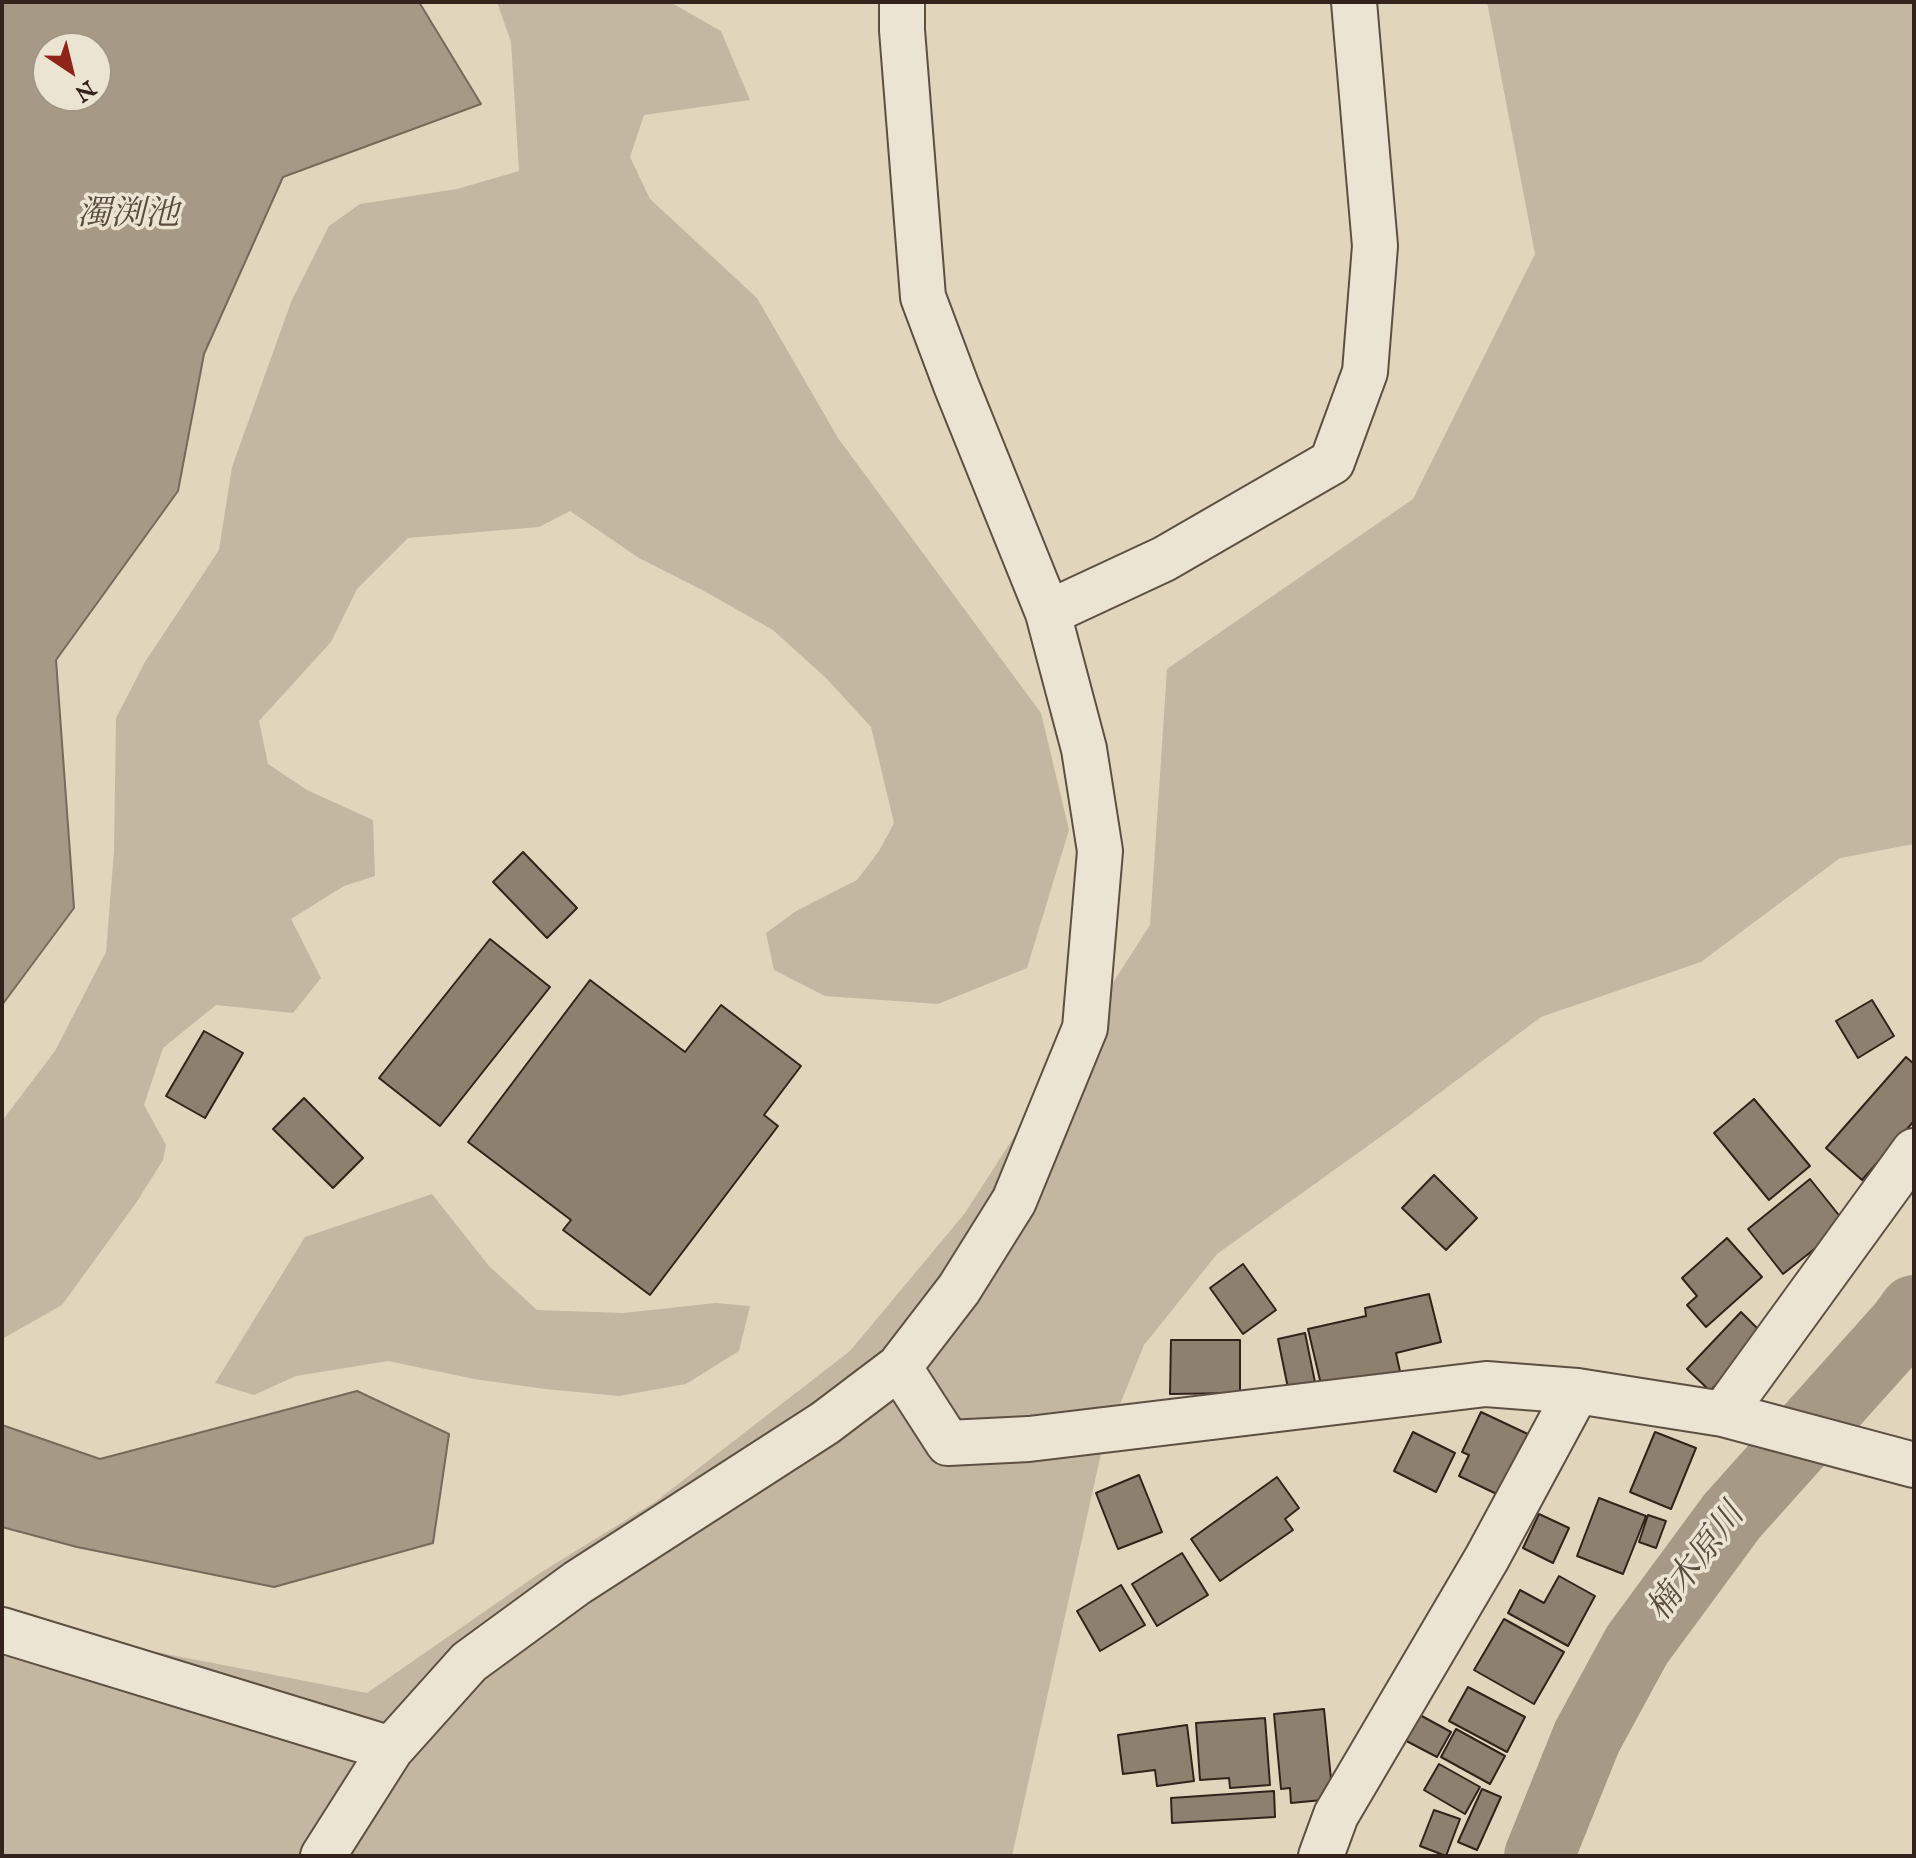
<!DOCTYPE html>
<meta charset="utf-8">
<style>
body{margin:0}
#map{position:relative;width:1916px;height:1858px;overflow:hidden;background:#e1d6bc;font-family:"IM FELL English",serif}
canvas{display:block}
.frame{position:absolute;inset:0;border:4px solid #33221b;pointer-events:none}
.north{position:absolute;left:32px;top:32px;width:80px;height:80px;box-sizing:border-box;background:#ece4d3;border:2px solid #a29689;border-radius:50%;rotate:145deg;font-size:22px;font-weight:700;line-height:32px;text-align:center;color:#33221b}
.north::after{content:'';display:block;margin:auto;width:28px;height:36px;background:#8f2418;clip-path:polygon(50% 0,100% 100%,50% 72%,0 100%)}
</style>
<div id="map">
<canvas width="1916" height="1858"></canvas>
<div class="frame"></div>
<div class="north">N</div>
</div>
<script>
const ctx = document.querySelector('canvas').getContext('2d');
ctx.lineJoin = 'round';
function fillPath(path, color) {
  ctx.fillStyle = color;
  ctx.fill(path, 'evenodd');
}
function poly(rows) {
  const path = new Path2D();
  for (const r of rows) {
    path.moveTo(r[0], r[1]);
    for (let i = 2; i < r.length; i += 2) path.lineTo(r[i], r[i + 1]);
  }
  return path;
}
function stroke(path, color, width, dash) {
  ctx.strokeStyle = color;
  ctx.lineWidth = width;
  ctx.lineCap = dash ? 'butt' : 'round';
  ctx.setLineDash(dash || []);
  ctx.stroke(path);
}
function write(font, color, halo, rows, align = 'center') {
  ctx.font = font + ' "IM FELL English","Noto Serif JP",serif';
  ctx.lineWidth = 7;
  ctx.setLineDash([]);
  ctx.textBaseline = 'middle';
  ctx.strokeStyle = halo;
  ctx.fillStyle = color;
  for (const [text, x, y, turn = 0] of rows) {
    ctx.save();
    ctx.translate(x, y);
    ctx.rotate((+turn || 0) * Math.PI / 180);
    ctx.textAlign = isNaN(turn) ? turn : align;
    if (halo) ctx.strokeText(text, 0, 0);
    ctx.fillText(text, 0, 0);
    ctx.restore();
  }
}
fillPath(poly([
 [497,2,670,2,721,31,750,100,644,115,630,157,650,199,757,298,838,438,1041,713,1069,830,1027,968,938,1004,825,996,774,970,766,933,796,911,857,880,879,851,894,823,871,727,826,678,773,630,704,591,639,558,570,511,539,527,408,538,357,589,331,642,259,721,268,764,307,790,373,820,375,876,344,886,291,919,321,978,293,1013,216,1005,163,1048,144,1105,166,1145,163,1160,136,1203,62,1305,2,1339,2,1121,55,1051,106,952,114,851,116,718,145,662,219,550,232,467,291,302,329,226,360,204,457,189,519,171,511,42],
 [1487,2,1914,2,1914,844,1840,858,1701,962,1541,1017,1397,1125,1217,1254,1144,1345,1102,1449,1012,1856,2,1856,2,1622,367,1693,540,1573,655,1502,850,1351,965,1213,1150,925,1167,669,1413,499,1535,254],
 [432,1194,489,1266,537,1310,623,1313,716,1303,750,1306,739,1351,686,1384,619,1396,545,1389,474,1379,388,1361,296,1376,254,1395,215,1383,305,1237]
]), '#c3b7a1');
const water = poly([
 [2,2,419,2,481,104,283,177,204,354,178,491,56,660,74,908,2,1005,2,2],
 [48,48,96,48,96,96,48,96,48,48],
 [357,1391,449,1434,433,1543,274,1587,77,1547,2,1527,2,1425,100,1459,357,1391]
]);
fillPath(water, '#a69985');
stroke(water, '#78695b', 2);
stroke(poly([
 [1539,1856,1587,1737,1637,1645,1732,1516,1903,1325,1914,1310]
]), '#a69985', 70);
const building = poly([
 [523,852,577,908,547,938,493,882,523,852],
 [490,939,550,987,440,1126,379,1078,490,939],
 [590,980,685,1052,721,1005,801,1066,764,1115,778,1126,650,1295,563,1230,571,1220,468,1142,590,980],
 [1872,1000,1894,1036,1858,1058,1836,1021,1872,1000],
 [204,1031,243,1053,205,1118,166,1096,204,1031],
 [1906,1057,1914,1064,1914,1121,1862,1180,1826,1148,1906,1057],
 [304,1098,363,1158,333,1188,273,1129,304,1098],
 [1754,1099,1810,1166,1769,1200,1714,1133,1754,1099],
 [1434,1175,1477,1218,1446,1250,1402,1208,1434,1175],
 [1810,1179,1846,1224,1783,1274,1748,1229,1810,1179],
 [1727,1238,1762,1277,1706,1327,1687,1305,1697,1296,1682,1278,1727,1238],
 [1243,1264,1276,1310,1243,1334,1210,1288,1243,1264],
 [1429,1294,1441,1342,1396,1353,1401,1376,1323,1393,1308,1329,1366,1316,1365,1308,1429,1294],
 [1741,1312,1764,1335,1710,1391,1687,1369,1741,1312],
 [1305,1333,1317,1392,1290,1398,1278,1339,1305,1333],
 [1171,1340,1240,1340,1240,1393,1170,1394,1171,1340],
 [1481,1412,1532,1436,1503,1497,1459,1476,1469,1455,1462,1452,1481,1412],
 [1413,1432,1455,1453,1436,1492,1394,1471,1413,1432],
 [1655,1432,1696,1448,1671,1509,1630,1492,1655,1432],
 [1139,1475,1162,1532,1118,1549,1096,1493,1139,1475],
 [1277,1477,1299,1508,1285,1519,1293,1530,1220,1581,1191,1539,1277,1477],
 [1599,1498,1646,1516,1623,1574,1577,1556,1599,1498],
 [1539,1514,1569,1528,1553,1563,1523,1548,1539,1514],
 [1648,1515,1666,1521,1656,1548,1639,1542,1648,1515],
 [1182,1553,1208,1595,1157,1626,1132,1584,1182,1553],
 [1559,1576,1595,1596,1568,1646,1508,1613,1520,1590,1544,1603,1559,1576],
 [1121,1585,1145,1625,1100,1651,1077,1611,1121,1585],
 [1504,1619,1564,1652,1534,1704,1474,1670,1504,1619],
 [1468,1687,1525,1717,1507,1752,1449,1721,1468,1687],
 [1324,1709,1333,1799,1291,1803,1290,1788,1281,1789,1274,1714,1324,1709],
 [1409,1709,1451,1732,1437,1757,1395,1735,1409,1709],
 [1265,1718,1270,1785,1230,1788,1229,1778,1200,1780,1196,1723,1265,1718],
 [1187,1725,1194,1781,1157,1786,1155,1770,1123,1774,1118,1735,1187,1725],
 [1456,1729,1505,1756,1490,1784,1441,1757,1456,1729],
 [1439,1764,1480,1787,1465,1814,1424,1790,1439,1764],
 [1482,1789,1501,1797,1477,1850,1458,1842,1482,1789],
 [1274,1791,1275,1817,1172,1823,1171,1798,1274,1791],
 [1434,1810,1460,1819,1446,1856,1420,1846,1434,1810]
]);
fillPath(building, '#8d806f');
stroke(building, '#33221b', 2);
const minor = poly([
 [1048,613,1164,559,1332,462,1365,372,1375,246,1354,2],
 [899,1367,948,1443,1029,1439,1486,1384,1577,1391,1723,1414,1914,1465],
 [1723,1414,1914,1151],
 [2,1630,391,1749],
 [323,1856,391,1749,469,1662,577,1583,825,1423,899,1367,959,1289,1014,1201,1085,1028,1100,851,1084,749,1048,613,956,385,923,297,902,30,902,2],
 [1321,1856,1336,1815,1487,1558,1577,1391]
]);
stroke(minor, '#5e4f43', 48);
stroke(minor, '#ece4d3', 44);
write('italic 34px', '#5b4c40', '#ece4d3', [
 ["濁渕池",128,217],
 ["楠木原川",1698,1564,-53]
]);
</script>
